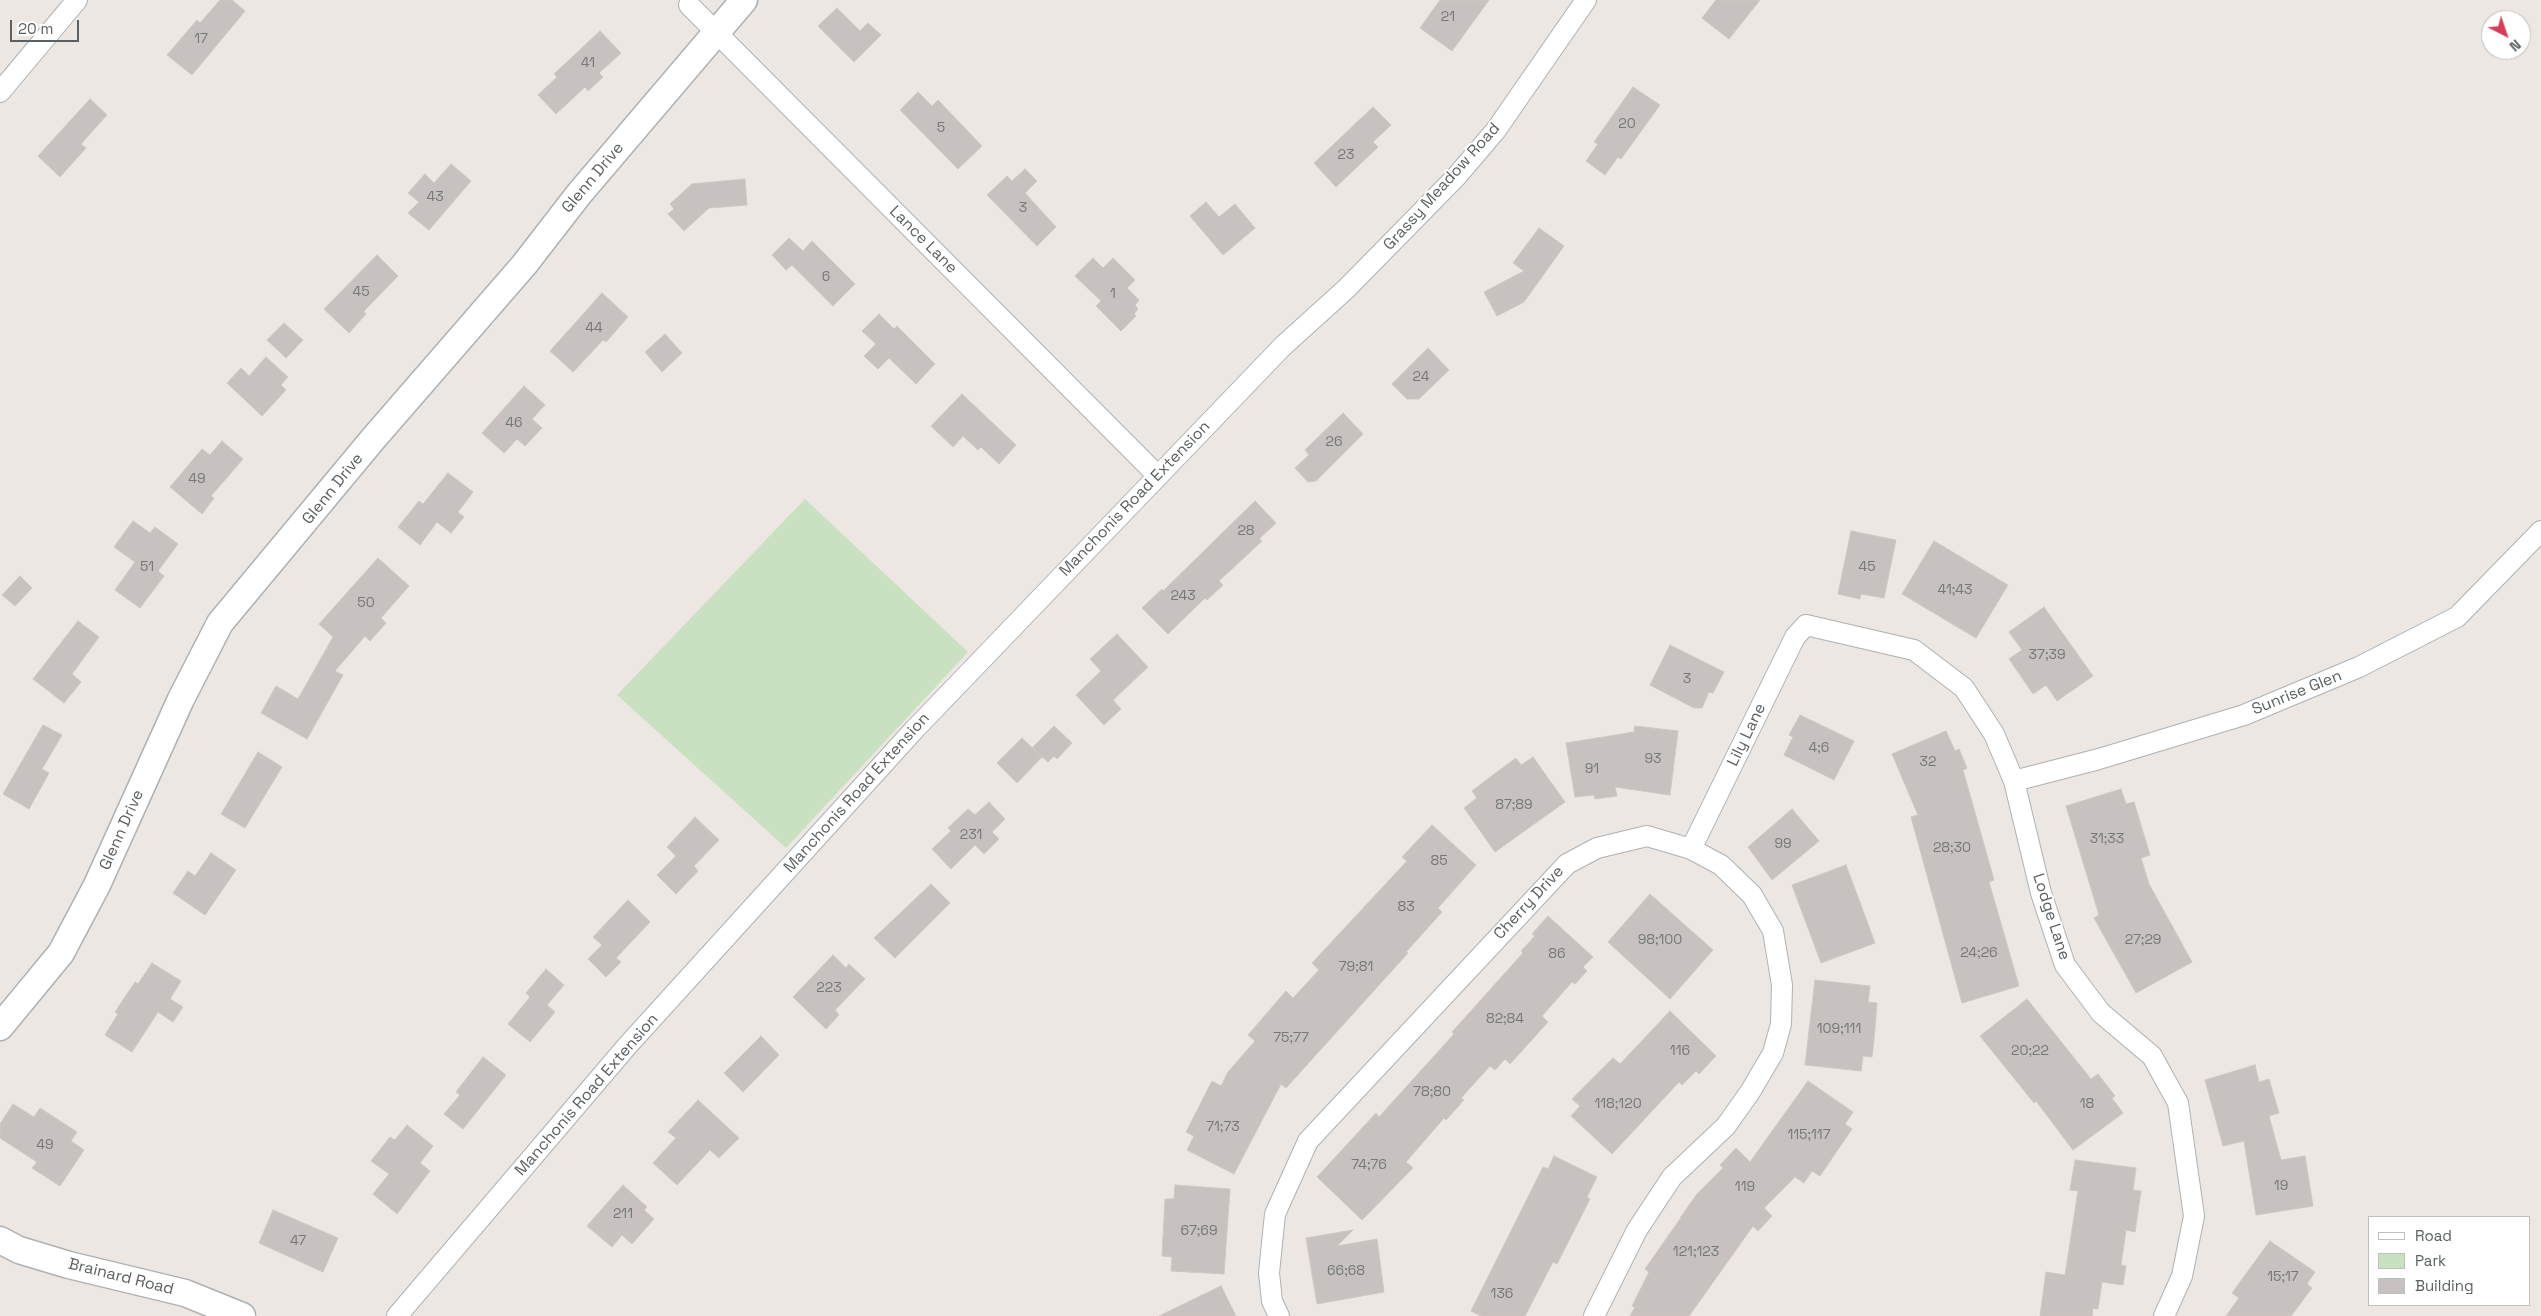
<!DOCTYPE html>
<style>
body{margin:0}
#map{position:relative;width:2541px;height:1316px;overflow:hidden;background:#ece7e2;font-family:"Space Grotesk",sans-serif}
canvas{display:block}
.legend{position:absolute;left:2368px;top:1216px;width:162px;height:90px;box-sizing:border-box;background:#fff;border:1px solid #bdbfc0;margin:0;padding:6px 9px;list-style:none;font-size:15px;color:#5a5f61}
.legend li{display:flex;align-items:center;gap:10px;height:25px}
.legend b{width:25px;border:1px solid #bdbfc0}
.north{position:absolute;left:2481px;top:10px;width:50px;height:50px;box-sizing:border-box;background:#fff;border:1px solid #bdbfc0;border-radius:50%;rotate:139deg;font-size:14px;font-weight:700;line-height:20px;text-align:center;color:#5a5f61}
.north::after{content:'';display:block;margin:auto;width:18px;height:22px;background:#d83c57;clip-path:polygon(50% 0,100% 100%,50% 72%,0 100%)}
.scale{position:absolute;left:10px;top:20px;width:69px;height:22px;box-sizing:border-box;border:2px solid #5a5f61;border-top:0;padding-left:6px;font-size:15px;line-height:18px;white-space:nowrap;color:#5a5f61;-webkit-text-stroke:4px #fff;paint-order:stroke}
</style>
<div id="map">
<canvas width="2541" height="1316"></canvas>
<ul class="legend">
<li><b style="height:6px;background:#fff"></b>Road</li>
<li><b style="height:14px;background:#c9e1c1"></b>Park</li>
<li><b style="height:14px;background:#c7c2bf"></b>Building</li>
</ul>
<div class="north">N</div>
<div class="scale">20 m</div>
</div>
<script>
const ctx = document.querySelector('canvas').getContext('2d');
ctx.lineJoin = 'round';
function fillPath(path, color) {
  ctx.fillStyle = color;
  ctx.fill(path, 'evenodd');
}
function poly(rows) {
  const path = new Path2D();
  for (const r of rows) {
    path.moveTo(r[0], r[1]);
    for (let i = 2; i < r.length; i += 2) path.lineTo(r[i], r[i + 1]);
  }
  return path;
}
function stroke(path, color, width, dash) {
  ctx.strokeStyle = color;
  ctx.lineWidth = width;
  ctx.lineCap = dash ? 'butt' : 'round';
  ctx.setLineDash(dash || []);
  ctx.stroke(path);
}
function write(font, color, halo, rows, align = 'center') {
  ctx.font = font + ' "Space Grotesk",sans-serif';
  ctx.lineWidth = 4;
  ctx.setLineDash([]);
  ctx.textBaseline = 'middle';
  ctx.strokeStyle = halo;
  ctx.fillStyle = color;
  for (const [text, x, y, turn = 0] of rows) {
    ctx.save();
    ctx.translate(x, y);
    ctx.rotate((+turn || 0) * Math.PI / 180);
    ctx.textAlign = isNaN(turn) ? turn : align;
    if (halo) ctx.strokeText(text, 0, 0);
    ctx.fillText(text, 0, 0);
    ctx.restore();
  }
}
fillPath(poly([
 [805,499,968,652,786,848,617,695]
]), '#c9e1c1');
const building = poly([
 [220,0,232,0,245,11,192,75,167,55,197,20,200,23,220,0],
 [1440,0,1489,0,1452,51,1420,28,1440,0],
 [1716,0,1760,0,1729,39,1702,18,1716,0],
 [837,8,860,31,868,23,881,35,854,62,818,26,837,8],
 [600,31,621,53,599,73,603,77,588,91,585,87,556,114,538,95,557,77,554,74,600,31],
 [1633,87,1660,105,1621,159,1618,157,1605,175,1586,161,1598,144,1594,142,1633,87],
 [918,92,932,106,938,100,982,146,958,169,900,110,918,92],
 [90,99,107,115,81,144,86,148,60,177,38,156,90,99],
 [1373,107,1391,125,1373,142,1378,147,1336,187,1314,163,1373,107],
 [451,164,471,181,429,230,408,213,419,202,408,193,425,174,434,183,451,164],
 [1025,169,1037,181,1025,193,1056,227,1037,246,987,195,1007,176,1012,181,1025,169],
 [745,179,747,205,709,208,684,231,668,214,674,209,670,204,692,184,745,179],
 [1206,202,1219,217,1235,204,1255,228,1223,255,1190,216,1206,202],
 [1539,228,1564,246,1524,302,1497,316,1484,292,1524,271,1513,263,1539,228],
 [789,238,803,251,812,241,855,284,833,306,792,265,786,270,772,255,789,238],
 [377,255,398,276,364,311,366,314,349,333,324,309,377,255],
 [1093,258,1103,268,1113,258,1135,280,1127,288,1139,300,1135,305,1138,309,1134,314,1136,316,1121,331,1096,306,1101,301,1075,276,1093,258],
 [602,293,628,317,606,342,603,340,573,372,550,351,602,293],
 [879,314,894,329,897,326,935,364,916,384,889,358,878,369,864,356,876,344,862,331,879,314],
 [284,323,303,340,286,358,267,340,284,323],
 [665,334,682,353,662,372,645,352,665,334],
 [1428,348,1449,370,1419,399,1407,399,1392,384,1428,348],
 [266,357,288,377,281,385,286,390,262,416,227,383,241,368,249,376,266,357],
 [524,386,545,405,532,419,542,428,525,446,517,439,504,453,482,433,524,386],
 [962,394,1016,445,999,464,981,447,978,450,963,436,953,447,931,426,962,394],
 [1343,413,1363,434,1316,481,1308,482,1295,468,1309,455,1305,450,1343,413],
 [222,441,243,459,211,496,214,498,202,514,170,487,202,449,210,455,222,441],
 [448,473,473,492,458,512,464,517,451,533,437,522,420,545,398,527,419,501,423,504,448,473],
 [1255,501,1276,523,1259,539,1262,541,1219,581,1223,585,1207,600,1205,598,1168,634,1142,608,1162,589,1163,591,1255,501],
 [133,521,150,533,155,527,178,544,158,571,164,576,140,608,115,590,135,562,114,547,133,521],
 [1851,531,1896,540,1884,598,1861,594,1860,599,1838,594,1851,531],
 [1934,541,2008,585,1976,638,1902,594,1934,541],
 [378,558,409,586,381,618,386,623,370,641,365,636,335,671,343,675,307,739,261,713,276,686,298,699,333,637,319,624,378,558],
 [20,576,32,588,15,606,2,595,20,576],
 [2044,607,2093,676,2057,701,2046,685,2033,694,2009,659,2022,650,2009,632,2044,607],
 [78,621,99,637,72,674,81,682,64,703,33,679,78,621],
 [1117,634,1148,667,1113,700,1121,709,1104,725,1076,695,1101,671,1090,659,1117,634],
 [1670,645,1724,672,1713,693,1709,692,1702,708,1694,708,1650,685,1670,645],
 [1800,715,1854,741,1834,780,1784,755,1793,737,1789,735,1800,715],
 [43,725,62,735,42,769,49,773,29,809,3,794,43,725],
 [1054,726,1072,743,1057,759,1054,756,1048,762,1032,748,1054,726],
 [1635,726,1678,731,1670,795,1615,787,1617,796,1595,799,1594,795,1575,797,1566,743,1634,732,1635,726],
 [1946,731,1955,751,1959,749,1967,768,1963,770,1994,880,1989,882,2019,986,1962,1003,1911,817,1918,815,1892,754,1946,731],
 [1022,738,1042,757,1017,783,997,763,1022,738],
 [258,752,282,767,245,828,221,814,258,752],
 [1533,757,1565,802,1495,852,1464,808,1477,798,1472,791,1501,769,1516,758,1521,765,1533,757],
 [2121,789,2126,804,2134,802,2150,855,2141,858,2149,884,2192,962,2136,993,2094,918,2099,915,2066,806,2121,789],
 [989,802,1005,819,992,832,999,839,984,854,975,845,951,869,932,849,951,831,948,828,968,809,975,815,989,802],
 [1792,809,1819,841,1772,880,1748,847,1792,809],
 [695,817,719,840,694,866,698,871,676,894,657,875,676,856,667,847,695,817],
 [1432,825,1476,865,1438,908,1442,912,1406,952,1408,953,1286,1088,1281,1084,1234,1174,1187,1150,1194,1136,1186,1132,1212,1081,1221,1086,1228,1072,1255,1041,1248,1035,1286,991,1293,998,1319,970,1312,963,1407,861,1402,857,1432,825],
 [211,853,236,870,205,915,173,893,188,871,195,876,211,853],
 [1846,865,1875,943,1821,963,1792,885,1846,865],
 [931,884,950,903,895,958,874,938,931,884],
 [1650,894,1713,950,1670,999,1608,942,1650,894],
 [628,900,650,922,616,958,621,962,606,977,588,959,602,945,593,937,628,900],
 [1548,916,1593,957,1583,967,1587,971,1575,984,1572,982,1542,1016,1548,1022,1510,1064,1505,1059,1495,1070,1490,1066,1461,1098,1464,1100,1446,1120,1444,1118,1406,1162,1413,1168,1362,1220,1317,1177,1376,1113,1379,1117,1454,1034,1452,1032,1523,953,1521,951,1535,936,1532,934,1548,916],
 [833,955,846,968,849,964,865,979,835,1010,839,1015,826,1029,793,997,833,955],
 [152,963,181,981,170,999,183,1007,173,1022,158,1012,132,1052,105,1035,118,1014,115,1012,135,982,138,984,152,963],
 [546,969,564,985,547,1005,555,1012,530,1042,508,1024,530,997,526,993,546,969],
 [1815,980,1870,986,1868,1002,1877,1003,1874,1040,1872,1057,1863,1056,1861,1071,1805,1065,1815,980],
 [2027,999,2091,1079,2098,1074,2115,1096,2112,1098,2123,1113,2073,1150,2036,1101,2034,1103,1980,1036,2027,999],
 [1670,1011,1716,1056,1699,1074,1696,1071,1682,1085,1679,1082,1612,1154,1571,1116,1580,1106,1572,1099,1613,1058,1620,1064,1670,1011],
 [761,1036,779,1055,743,1092,724,1073,761,1036],
 [483,1057,506,1075,463,1129,444,1114,460,1095,456,1092,483,1057],
 [2255,1065,2259,1082,2269,1079,2279,1113,2269,1116,2281,1160,2305,1156,2313,1206,2256,1215,2244,1141,2223,1146,2205,1080,2255,1065],
 [1808,1081,1853,1112,1845,1124,1852,1129,1820,1176,1812,1171,1804,1183,1795,1177,1764,1208,1772,1216,1758,1231,1753,1226,1689,1316,1630,1316,1635,1307,1632,1306,1649,1272,1645,1269,1680,1219,1682,1220,1680,1218,1697,1194,1723,1168,1720,1165,1736,1148,1750,1162,1808,1081],
 [698,1100,739,1138,719,1158,710,1150,677,1185,653,1163,676,1138,668,1132,698,1100],
 [13,1104,34,1117,40,1108,77,1132,71,1141,84,1150,60,1186,32,1168,37,1162,0,1138,0,1124,13,1104],
 [407,1125,433,1146,420,1163,430,1171,397,1214,373,1194,389,1174,371,1161,390,1137,395,1140,407,1125],
 [1554,1156,1597,1177,1587,1197,1590,1199,1557,1264,1553,1262,1525,1316,1481,1316,1471,1311,1543,1167,1548,1169,1554,1156],
 [2075,1160,2136,1168,2133,1190,2141,1191,2135,1232,2126,1230,2121,1265,2126,1266,2123,1285,2102,1282,2098,1309,2093,1308,2092,1316,2040,1316,2046,1272,2065,1275,2078,1191,2070,1190,2075,1160],
 [623,1185,647,1207,644,1210,654,1219,632,1244,622,1235,612,1247,587,1226,623,1185],
 [1175,1185,1230,1189,1224,1274,1171,1271,1172,1257,1162,1256,1165,1199,1174,1199,1175,1185],
 [273,1210,338,1238,323,1272,259,1243,273,1210],
 [1353,1230,1337,1246,1377,1239,1384,1292,1317,1304,1306,1238,1353,1230],
 [2270,1241,2315,1272,2307,1284,2312,1288,2291,1316,2226,1316,2239,1298,2232,1293,2270,1241],
 [1221,1286,1236,1316,1159,1316,1221,1286]
]);
fillPath(building, '#c7c2bf');
stroke(building, '#d0c7c1', 1);
const minor = poly([
 [689,5,1157,475],
 [0,92,77,0],
 [2014,781,2099,759,2244,715,2359,667,2457,617,2541,531],
 [1691,849,1795,637,1806,625,1914,650,1964,688,1994,734,2014,781,2041,893,2065,965,2101,1013,2152,1056,2178,1103,2194,1216,2182,1276,2164,1316],
 [397,1316,628,1045,914,730,1283,346,1346,289,1456,177,1496,130,1586,0],
 [1279,1316,1272,1301,1269,1273,1275,1214,1308,1141,1567,864,1597,848,1647,836,1691,849,1721,865,1752,895,1773,931,1782,985,1781,1024,1773,1053,1750,1092,1726,1126,1672,1177,1637,1230,1594,1316]
]);
const tertiary = poly([
 [0,1027,61,953,97,885,181,699,220,623,373,439,524,265,579,194,744,0],
 [0,1240,19,1250,69,1265,185,1293,242,1316]
]);
stroke(minor, '#aeb1b3', 22);
stroke(tertiary, '#aeb1b3', 29);
stroke(minor, '#fff', 20);
stroke(tertiary, '#fff', 26);
write('14px', '#757878', null, [
 ["21",1448,17],
 ["17",201,39],
 ["41",588,63],
 ["20",1627,124],
 ["5",941,128],
 ["23",1346,155],
 ["43",435,197],
 ["3",1023,208],
 ["6",826,277],
 ["45",361,292],
 ["1",1113,294],
 ["44",594,328],
 ["24",1421,377],
 ["46",514,423],
 ["26",1334,442],
 ["49",197,479],
 ["28",1246,531],
 ["51",147,567],
 ["45",1867,567],
 ["41;43",1955,590],
 ["243",1183,596],
 ["50",366,603],
 ["37;39",2047,655],
 ["3",1687,679],
 ["4;6",1819,748],
 ["93",1653,759],
 ["32",1928,762],
 ["91",1592,769],
 ["87;89",1514,805],
 ["231",971,835],
 ["31;33",2107,839],
 ["99",1783,844],
 ["28;30",1952,848],
 ["85",1439,861],
 ["83",1406,907],
 ["98;100",1660,940],
 ["27;29",2143,940],
 ["24;26",1979,953],
 ["86",1557,954],
 ["79;81",1356,967],
 ["223",829,988],
 ["82;84",1505,1019],
 ["109;111",1839,1029],
 ["75;77",1291,1038],
 ["116",1680,1051],
 ["20;22",2030,1051],
 ["78;80",1432,1092],
 ["118;120",1618,1104],
 ["18",2087,1104],
 ["71;73",1223,1127],
 ["115;117",1809,1135],
 ["49",45,1145],
 ["74;76",1369,1165],
 ["19",2281,1186],
 ["119",1745,1187],
 ["211",623,1214],
 ["67;69",1199,1231],
 ["47",298,1241],
 ["121;123",1696,1252],
 ["66;68",1346,1271],
 ["15;17",2283,1277],
 ["136",1502,1294]
]);
write('16px', '#5a5f61', '#fff', [
 ["Glenn Drive",593,178,-50],
 ["Grassy Meadow Road",1442,187,-48],
 ["Lance Lane",923,240,45],
 ["Glenn Drive",333,489,-51],
 ["Manchonis Road Extension",1135,499,-46],
 ["Sunrise Glen",2297,693,-22],
 ["Lily Lane",1747,735,-64],
 ["Manchonis Road Extension",857,793,-48],
 ["Glenn Drive",122,830,-66],
 ["Cherry Drive",1529,903,-47],
 ["Lodge Lane",2051,917,72],
 ["Manchonis Road Extension",587,1095,-49],
 ["Brainard Road",121,1277,14]
]);
</script>
